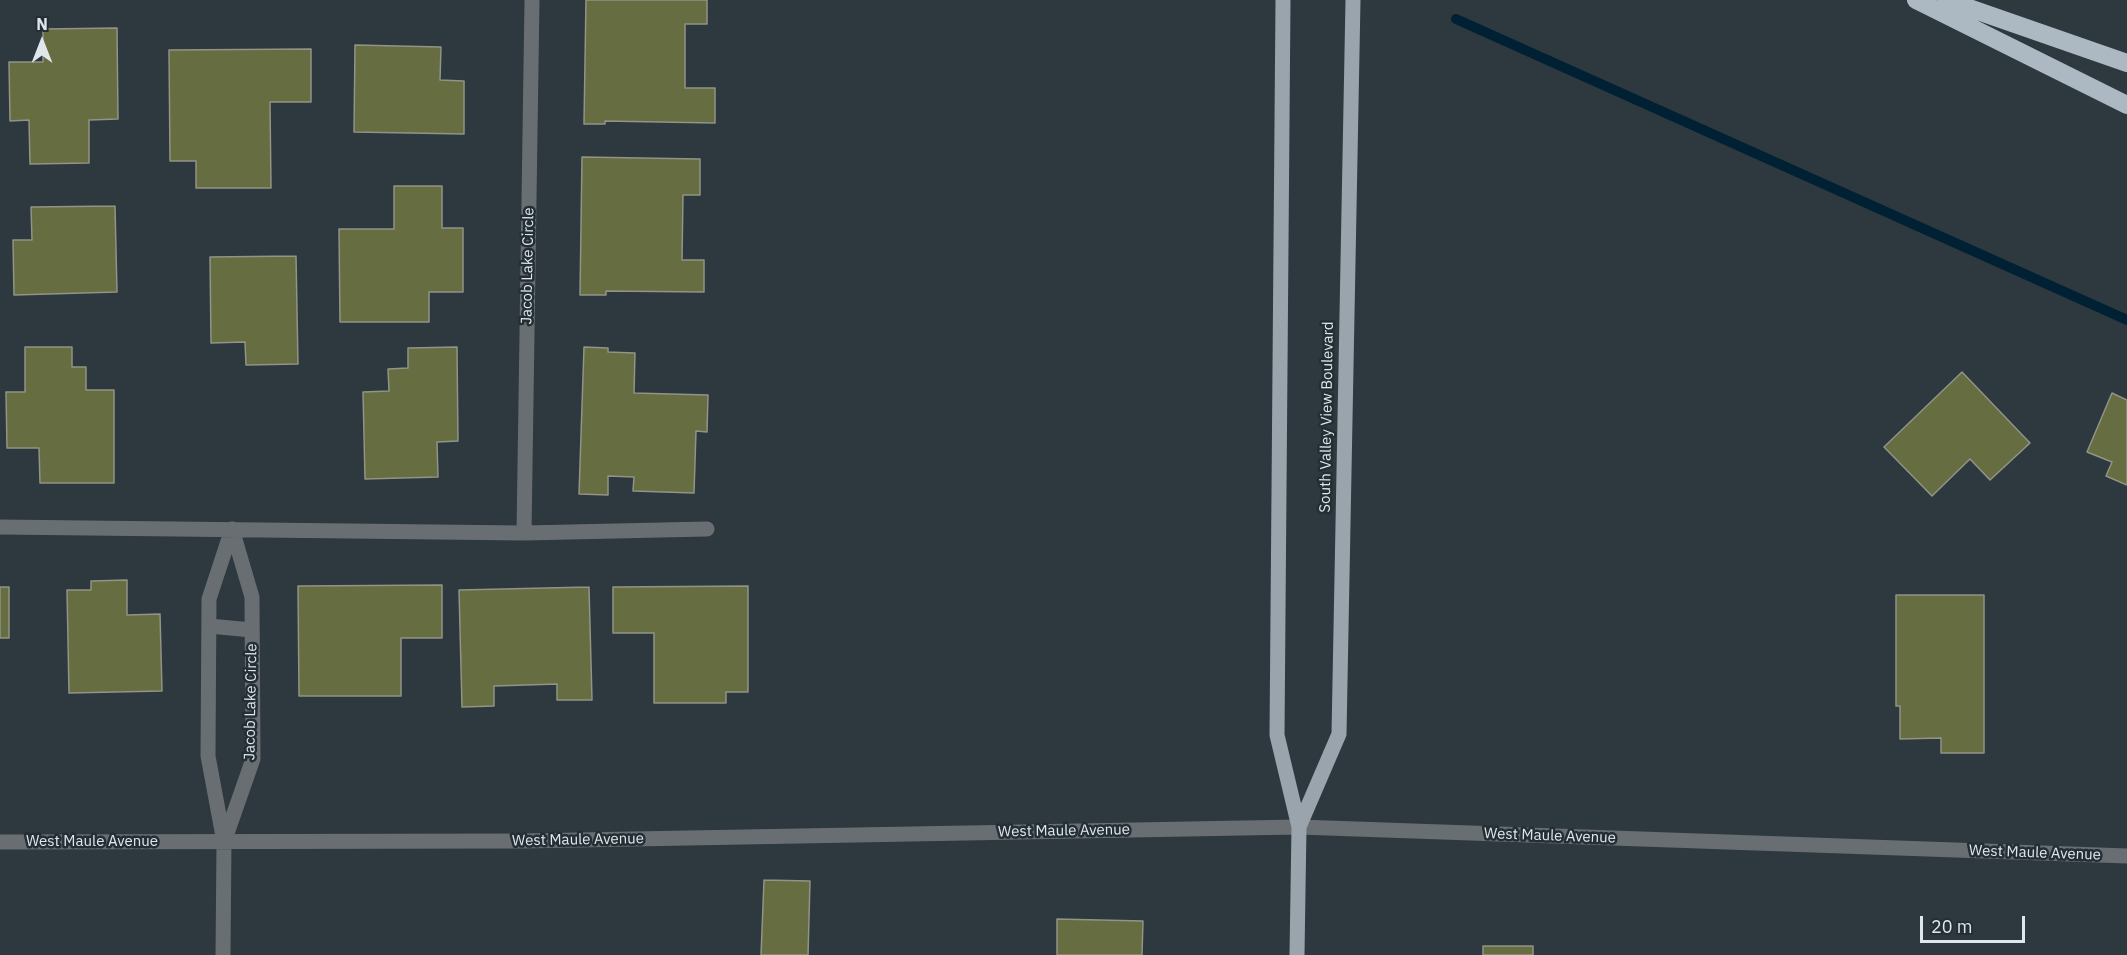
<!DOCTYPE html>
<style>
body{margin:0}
#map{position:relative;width:2127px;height:955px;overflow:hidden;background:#2d383f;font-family:"IBM Plex Sans",sans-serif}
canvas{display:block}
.north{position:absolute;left:12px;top:12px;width:60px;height:60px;-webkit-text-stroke:4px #242e35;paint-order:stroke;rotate:0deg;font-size:16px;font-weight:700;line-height:24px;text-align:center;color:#e0e7ec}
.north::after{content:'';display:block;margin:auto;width:21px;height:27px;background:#e0e7ec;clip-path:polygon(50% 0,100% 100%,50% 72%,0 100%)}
.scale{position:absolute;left:1920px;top:916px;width:105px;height:27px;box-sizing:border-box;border:3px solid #e0e7ec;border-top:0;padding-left:8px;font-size:18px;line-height:21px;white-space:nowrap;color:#e0e7ec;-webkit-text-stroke:4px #242e35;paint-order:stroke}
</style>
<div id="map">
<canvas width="2127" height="955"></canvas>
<div class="north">N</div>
<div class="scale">20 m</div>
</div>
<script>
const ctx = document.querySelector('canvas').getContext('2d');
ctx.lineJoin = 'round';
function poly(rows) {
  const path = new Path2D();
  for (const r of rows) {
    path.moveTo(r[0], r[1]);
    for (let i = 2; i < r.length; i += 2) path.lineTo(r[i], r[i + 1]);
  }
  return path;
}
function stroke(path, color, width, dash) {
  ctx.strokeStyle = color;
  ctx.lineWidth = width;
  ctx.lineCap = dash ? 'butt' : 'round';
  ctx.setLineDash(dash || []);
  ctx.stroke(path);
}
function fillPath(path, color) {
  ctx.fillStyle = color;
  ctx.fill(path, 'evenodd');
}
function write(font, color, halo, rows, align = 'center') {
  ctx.font = font + ' "IBM Plex Sans",sans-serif';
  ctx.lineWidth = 5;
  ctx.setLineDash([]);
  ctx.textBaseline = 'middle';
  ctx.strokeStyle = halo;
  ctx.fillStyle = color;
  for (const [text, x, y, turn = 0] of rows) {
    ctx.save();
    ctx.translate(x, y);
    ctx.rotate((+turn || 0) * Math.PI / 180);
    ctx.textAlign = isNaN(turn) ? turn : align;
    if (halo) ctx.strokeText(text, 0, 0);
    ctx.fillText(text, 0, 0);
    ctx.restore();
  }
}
stroke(poly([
 [1456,19,2127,320]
]), '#002033', 10);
const building = poly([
 [586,0,707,0,707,24,685,24,685,88,715,88,715,123,605,121,605,124,584,124,586,0],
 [117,28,118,119,89,120,89,163,30,164,29,120,10,121,9,62,43,62,43,29,117,28],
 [355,45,441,47,440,80,464,81,464,134,354,132,355,45],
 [311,49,311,102,270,102,271,188,196,188,196,161,170,161,169,50,311,49],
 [582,157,700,159,700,195,683,195,682,260,704,260,704,292,606,291,606,295,580,295,582,157],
 [394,186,442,186,442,228,463,228,463,292,429,292,429,322,340,322,339,229,394,229,394,186],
 [115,206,117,292,14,295,13,240,32,240,31,207,115,206],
 [296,256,298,364,246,365,245,342,211,343,210,257,296,256],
 [25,347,72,347,72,367,86,367,86,390,114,390,114,483,40,483,39,448,7,448,6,392,25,392,25,347],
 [457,347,458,441,437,442,438,477,365,479,363,392,389,391,388,369,408,368,408,348,457,347],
 [584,347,608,348,608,352,635,353,634,393,708,395,707,432,696,431,694,493,633,491,634,477,608,476,608,495,579,494,584,347],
 [1962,372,2030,443,1990,480,1970,459,1932,496,1884,447,1962,372],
 [2112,393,2127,400,2127,485,2106,476,2112,462,2087,452,2112,393],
 [127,580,127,615,160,614,162,691,69,693,67,590,91,590,91,581,127,580],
 [442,585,442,638,401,638,401,696,299,696,298,586,442,585],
 [748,586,748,692,726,692,726,703,654,703,654,633,613,633,613,587,748,586],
 [0,587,9,587,9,638,0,638,0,587],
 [589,587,592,700,557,700,557,684,494,686,494,706,462,707,459,590,589,587],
 [1896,595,1984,595,1984,753,1941,753,1941,738,1900,739,1900,706,1896,706,1896,595],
 [764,880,810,881,808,955,761,955,764,880],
 [1057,919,1143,921,1142,955,1057,955,1057,919],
 [1483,946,1533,946,1533,955,1483,955,1483,946]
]);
fillPath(building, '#666d40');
stroke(building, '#919487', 1.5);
stroke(poly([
 [0,527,524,533,707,529],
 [524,533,532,0],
 [209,626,252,630],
 [225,839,253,759,252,597,232,529],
 [0,842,522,841,1299,827,2127,856],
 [223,955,224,842,208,756,209,599,232,529]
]), '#696e72', 15);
stroke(poly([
 [1283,0,1277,735,1299,827,1297,955],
 [1299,827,1339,734,1353,0]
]), '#99a4ac', 15);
stroke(poly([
 [1916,0,2127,105],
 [1946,0,2127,63]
]), '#acb9c2', 18);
write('15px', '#e0e7ec', '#242e35', [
 ["Jacob Lake Circle",528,266,-89],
 ["South Valley View Boulevard",1327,417,-89],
 ["Jacob Lake Circle",251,702,-89],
 ["West Maule Avenue",1064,831,-1],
 ["West Maule Avenue",1550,836,2],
 ["West Maule Avenue",578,840,-1],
 ["West Maule Avenue",92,842],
 ["West Maule Avenue",2035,853,2]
]);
</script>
